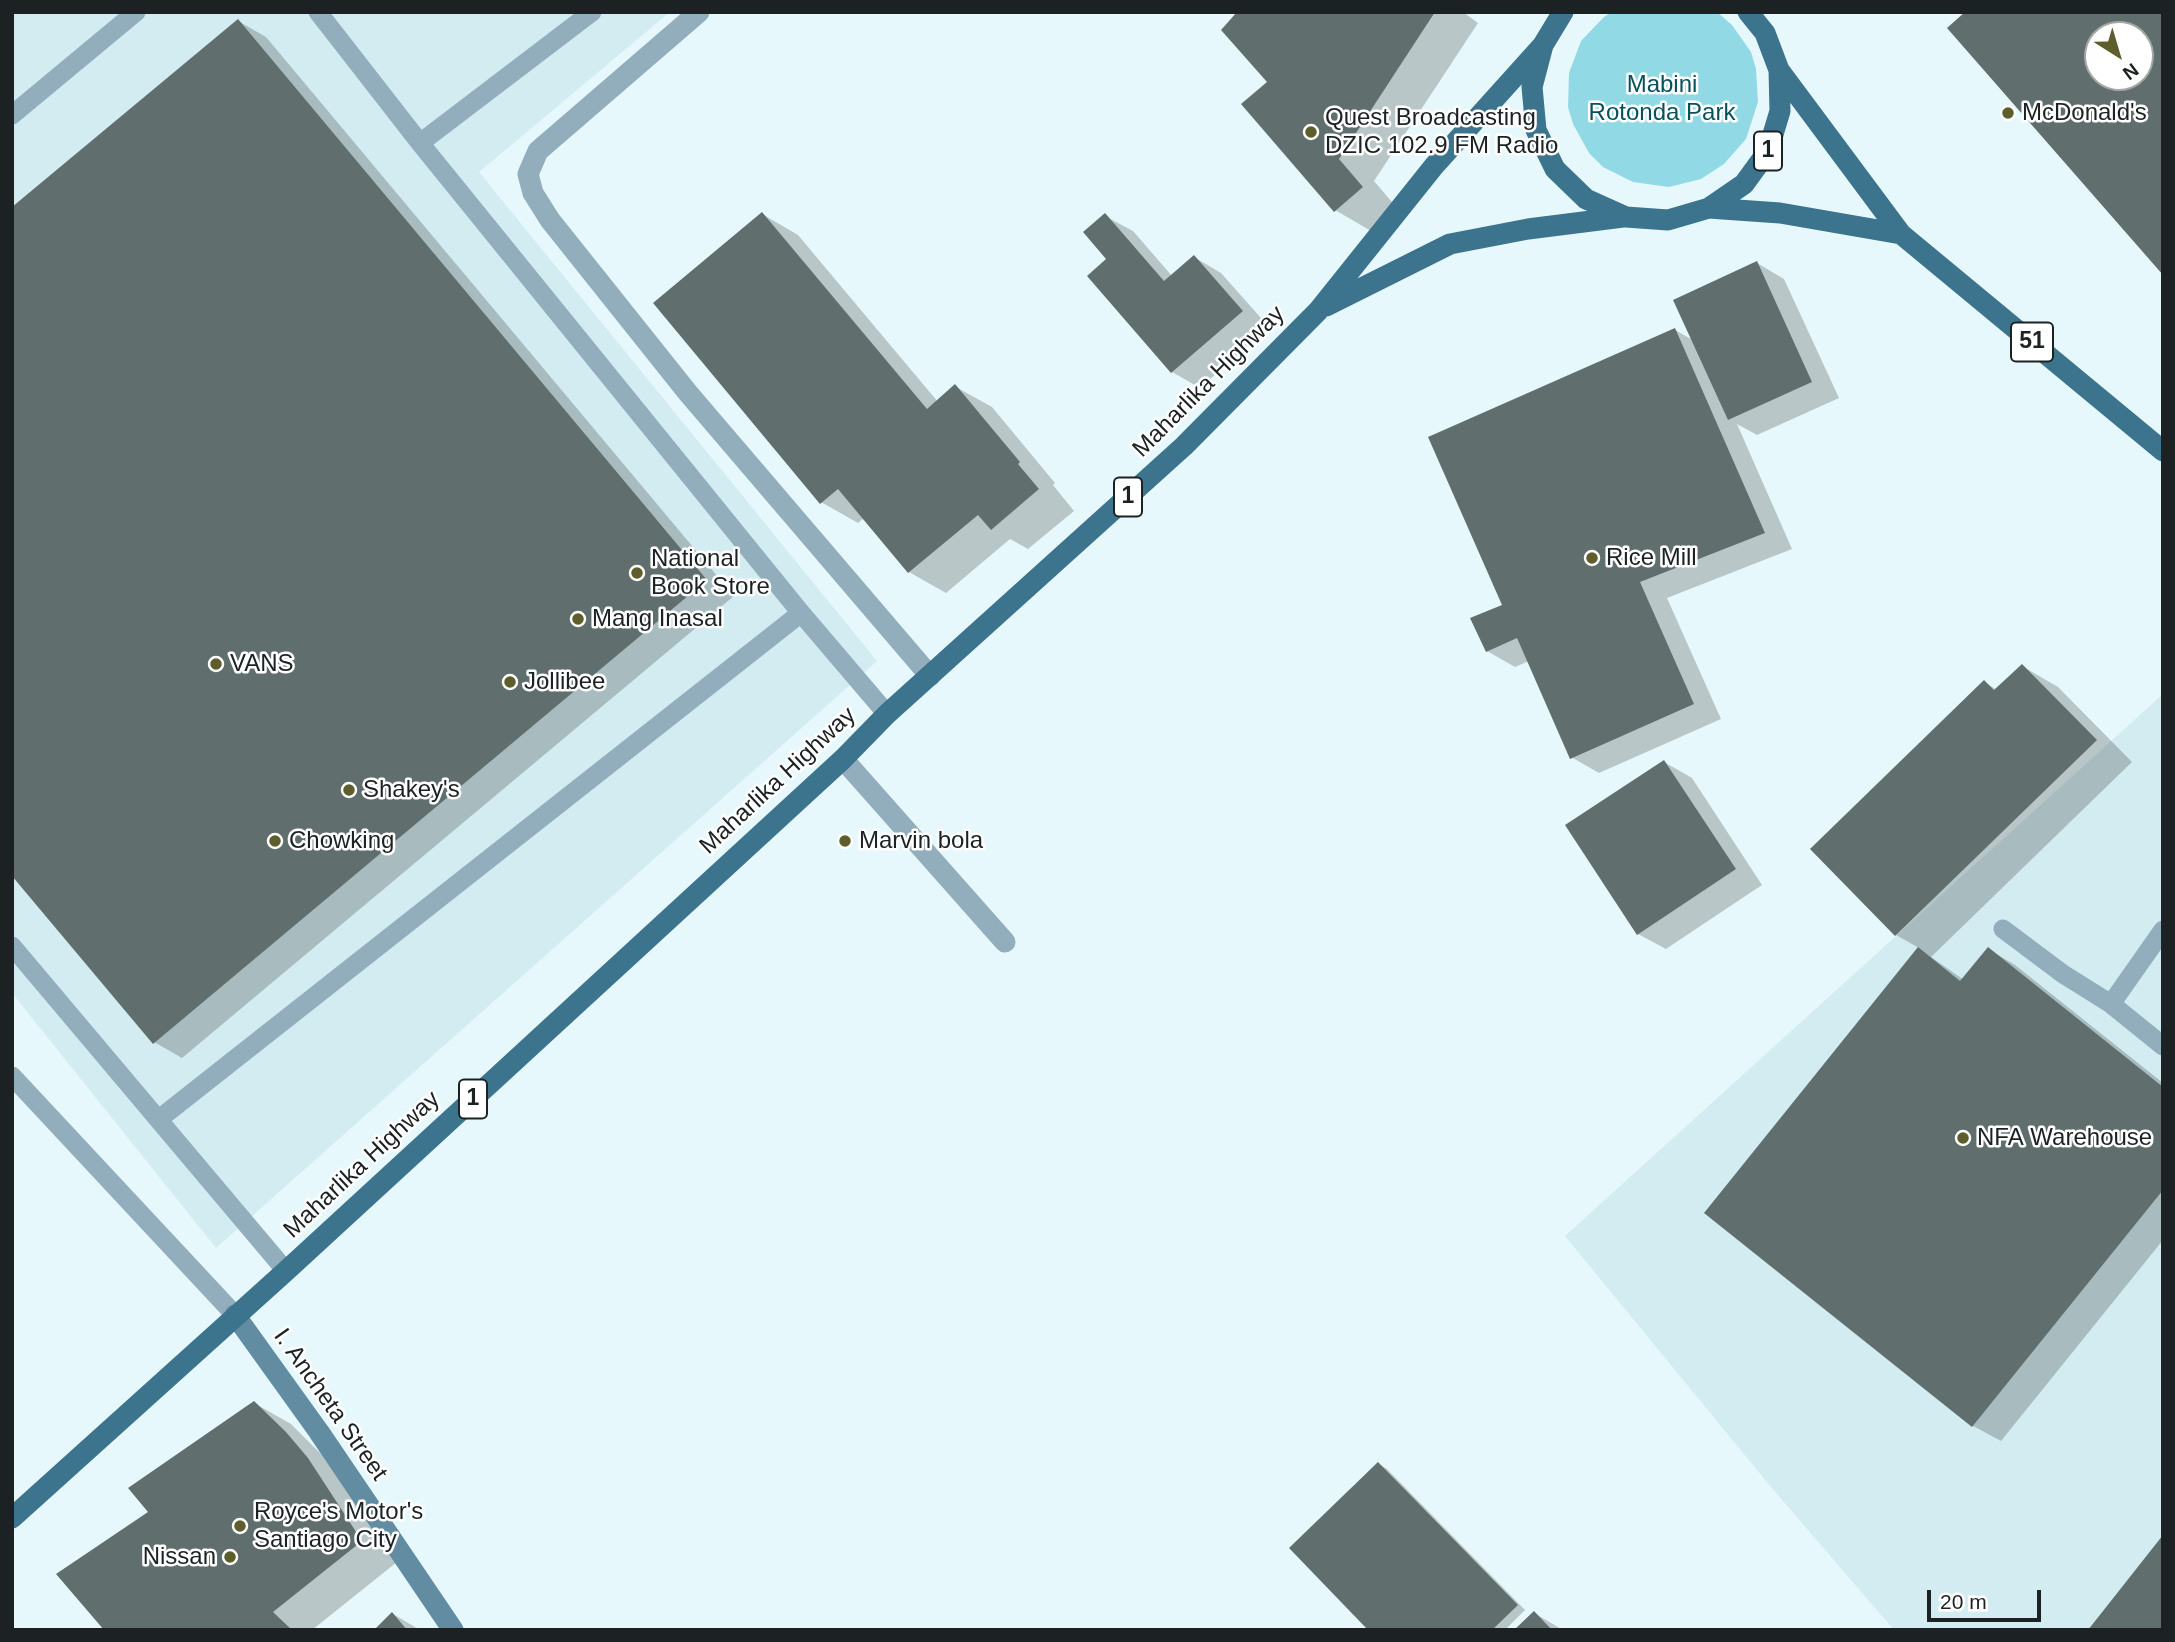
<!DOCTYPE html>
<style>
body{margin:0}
#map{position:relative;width:2175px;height:1642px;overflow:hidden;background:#e6f8fb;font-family:Arial,sans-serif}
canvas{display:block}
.frame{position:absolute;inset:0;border:14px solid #1c2223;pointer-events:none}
.north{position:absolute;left:2084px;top:21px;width:70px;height:70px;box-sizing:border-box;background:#fff;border:2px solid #a4a7a7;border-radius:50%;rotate:143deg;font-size:19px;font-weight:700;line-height:28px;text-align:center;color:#1c2223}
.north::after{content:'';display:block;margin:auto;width:24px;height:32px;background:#5d5e2b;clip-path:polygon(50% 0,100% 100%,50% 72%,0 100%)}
.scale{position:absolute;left:1927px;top:1590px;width:114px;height:32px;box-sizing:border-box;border:4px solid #1c2223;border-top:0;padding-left:9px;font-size:21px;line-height:24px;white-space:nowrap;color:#1c2223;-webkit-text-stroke:5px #fff;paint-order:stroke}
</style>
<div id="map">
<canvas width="2175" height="1642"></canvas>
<div class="frame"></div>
<div class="north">N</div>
<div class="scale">20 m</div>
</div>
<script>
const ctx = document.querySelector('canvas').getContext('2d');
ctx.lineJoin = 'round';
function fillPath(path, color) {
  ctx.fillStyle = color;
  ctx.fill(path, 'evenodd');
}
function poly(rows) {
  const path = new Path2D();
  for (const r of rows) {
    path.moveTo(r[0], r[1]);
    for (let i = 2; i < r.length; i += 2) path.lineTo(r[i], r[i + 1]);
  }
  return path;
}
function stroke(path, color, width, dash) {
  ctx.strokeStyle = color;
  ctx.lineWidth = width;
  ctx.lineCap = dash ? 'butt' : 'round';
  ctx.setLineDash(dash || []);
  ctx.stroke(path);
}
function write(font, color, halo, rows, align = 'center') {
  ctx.font = font + ' Arial,sans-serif';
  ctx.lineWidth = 5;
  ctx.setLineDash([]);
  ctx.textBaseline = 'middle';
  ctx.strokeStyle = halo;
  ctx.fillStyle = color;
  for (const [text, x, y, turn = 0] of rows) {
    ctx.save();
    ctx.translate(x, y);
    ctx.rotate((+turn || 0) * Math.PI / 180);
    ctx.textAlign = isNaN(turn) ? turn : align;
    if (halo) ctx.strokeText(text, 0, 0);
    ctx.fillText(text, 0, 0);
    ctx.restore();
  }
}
fillPath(poly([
 [12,12,670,12,479,172,877,661,216,1248,12,993],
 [2163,694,2163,1630,1894,1630,1771,1487,1565,1236]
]), '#d2ecf1');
fillPath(poly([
 [1612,12,1717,12,1732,25,1751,52,1756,69,1758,102,1746,139,1724,164,1701,179,1669,187,1633,182,1603,167,1589,153,1573,124,1568,107,1569,73,1581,41,1604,17]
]), '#92d9e6');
fillPath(poly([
 [1239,12,1463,12,1478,23,1374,181,1398,209,1371,231,1335,210,1270,82],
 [238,21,266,37,734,596,182,1058,154,1042],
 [762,214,798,235,938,402,956,387,992,407,1055,483,1053,485,1074,511,1028,549,1010,539,946,593,909,572,864,518,858,523,821,502],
 [1105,216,1133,231,1172,276,1194,257,1221,273,1269,327,1200,388,1172,372,1089,276,1109,259],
 [1757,263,1784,279,1839,398,1757,435,1737,424,1792,549,1667,598,1721,719,1599,773,1571,757,1529,661,1515,667,1487,651,1504,606,1675,330,1693,340],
 [2022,666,2058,687,2132,762,1931,957,1964,980,1988,949,2015,965,2163,1083,2163,1240,2001,1441,1973,1426,1707,1212,1919,948,1896,935,1984,682,1997,690],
 [1664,762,1692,778,1762,885,1666,949,1638,934],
 [254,1403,291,1424,322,1455,397,1562,312,1630,106,1630,151,1512],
 [1378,1464,1387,1469,1525,1610,1505,1630,1370,1630],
 [1534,1613,1563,1630,1517,1630],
 [393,1614,420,1630,376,1630]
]), '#0003');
fillPath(poly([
 [1237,12,1435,12,1339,159,1363,187,1334,212,1241,104,1267,82,1221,30],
 [1965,12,2163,12,2163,275,1947,28],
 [2098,35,2140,35,2140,77,2098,77],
 [238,19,707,580,153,1044,12,876,12,207],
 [762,212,927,409,955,384,1020,462,1018,464,1039,489,991,530,978,515,908,573,838,489,820,504,653,303],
 [1105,213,1164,281,1194,255,1243,311,1171,373,1087,276,1106,259,1083,232],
 [1757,261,1812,382,1728,420,1673,300],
 [1675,328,1765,533,1640,582,1694,704,1570,759,1517,638,1486,652,1470,618,1502,605,1428,437],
 [2022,664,2097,740,1895,936,1810,849,1984,680,1994,690],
 [1664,760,1736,869,1637,935,1565,825],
 [1918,947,1960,981,1988,947,2163,1087,2163,1190,1972,1427,1704,1213],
 [254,1401,286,1432,308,1458,362,1541,273,1612,292,1630,104,1630,56,1574,148,1512,128,1488],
 [1378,1462,1518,1605,1492,1630,1368,1630,1289,1548],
 [2163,1535,2163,1630,2088,1630],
 [1534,1611,1552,1630,1514,1630],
 [392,1612,407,1630,374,1630]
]), '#606f6e');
stroke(poly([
 [318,12,420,143,801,613,887,714],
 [12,115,136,12],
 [420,143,592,12],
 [2003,929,2063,974,2111,1004,2163,1046],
 [12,946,286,1271],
 [2111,1004,2163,930],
 [12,1076,235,1315],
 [159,1119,801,613]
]), '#92aebd', 19);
stroke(poly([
 [699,12,538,151,528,174,533,193,550,220,688,393,930,676],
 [843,759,1005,942]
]), '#92aebd', 21);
stroke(poly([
 [235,1315,319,1432,453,1630]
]), '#618ca1', 21);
stroke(poly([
 [1563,12,1543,45,1532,87,1536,130,1555,169,1586,199,1626,217,1668,220,1709,208,1744,184,1768,151,1780,111,1779,70,1765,33,1748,12],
 [1779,70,1901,234,2163,451],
 [1709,208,1780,213,1901,234],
 [1326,306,1450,244,1528,229,1623,217],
 [12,1518,286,1271,843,759,887,714,1184,446,1318,311,1434,166,1543,45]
]), '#3c738d', 21);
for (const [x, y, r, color] of [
 [2008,113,7,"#5d5e2b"],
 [1311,132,7,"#5d5e2b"],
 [1592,558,7,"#5d5e2b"],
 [637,573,7,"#5d5e2b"],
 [578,619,7,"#5d5e2b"],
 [216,664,7,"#5d5e2b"],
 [510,682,7,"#5d5e2b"],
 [349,790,7,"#5d5e2b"],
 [275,841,7,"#5d5e2b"],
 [845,841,7,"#5d5e2b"],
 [1963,1138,7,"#5d5e2b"],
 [240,1526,7,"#5d5e2b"],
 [230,1557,7,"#5d5e2b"]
]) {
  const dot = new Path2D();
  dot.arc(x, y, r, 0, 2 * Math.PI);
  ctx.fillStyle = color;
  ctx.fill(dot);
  stroke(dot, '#fff', 2.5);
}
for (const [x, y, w] of [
 [1768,151,28],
 [2032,342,42],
 [1128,497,28],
 [473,1099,28]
]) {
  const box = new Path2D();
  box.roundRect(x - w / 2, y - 19.5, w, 39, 5);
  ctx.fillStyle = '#fff';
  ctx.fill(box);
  stroke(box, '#1c2223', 2);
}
write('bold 23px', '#1c2223', null, [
 ["1",1768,151],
 ["51",2032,342],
 ["1",1128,497],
 ["1",473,1099]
]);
write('24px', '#05525d', '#fff', [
 ["Mabini",1662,85],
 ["Rotonda Park",1662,113]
]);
write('24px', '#1c2223', '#fff', [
 ["McDonald's",2022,113],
 ["Quest Broadcasting",1325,118],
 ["DZIC 102.9 FM Radio",1325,146],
 ["Rice Mill",1606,558],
 ["National",651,559],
 ["Book Store",651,587],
 ["Mang Inasal",592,619],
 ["VANS",230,664],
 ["Jollibee",524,682],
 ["Shakey's",363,790],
 ["Chowking",289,841],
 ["Marvin bola",859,841],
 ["NFA Warehouse",1977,1138],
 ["Royce's Motor's",254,1512],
 ["Santiago City",254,1540],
 ["Nissan",216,1557,"right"]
], 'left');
write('24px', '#1c2223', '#fff', [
 ["Maharlika Highway",1209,382,-45],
 ["Maharlika Highway",778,781,-43],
 ["Maharlika Highway",362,1165,-43],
 ["I. Ancheta Street",330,1405,55]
]);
</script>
